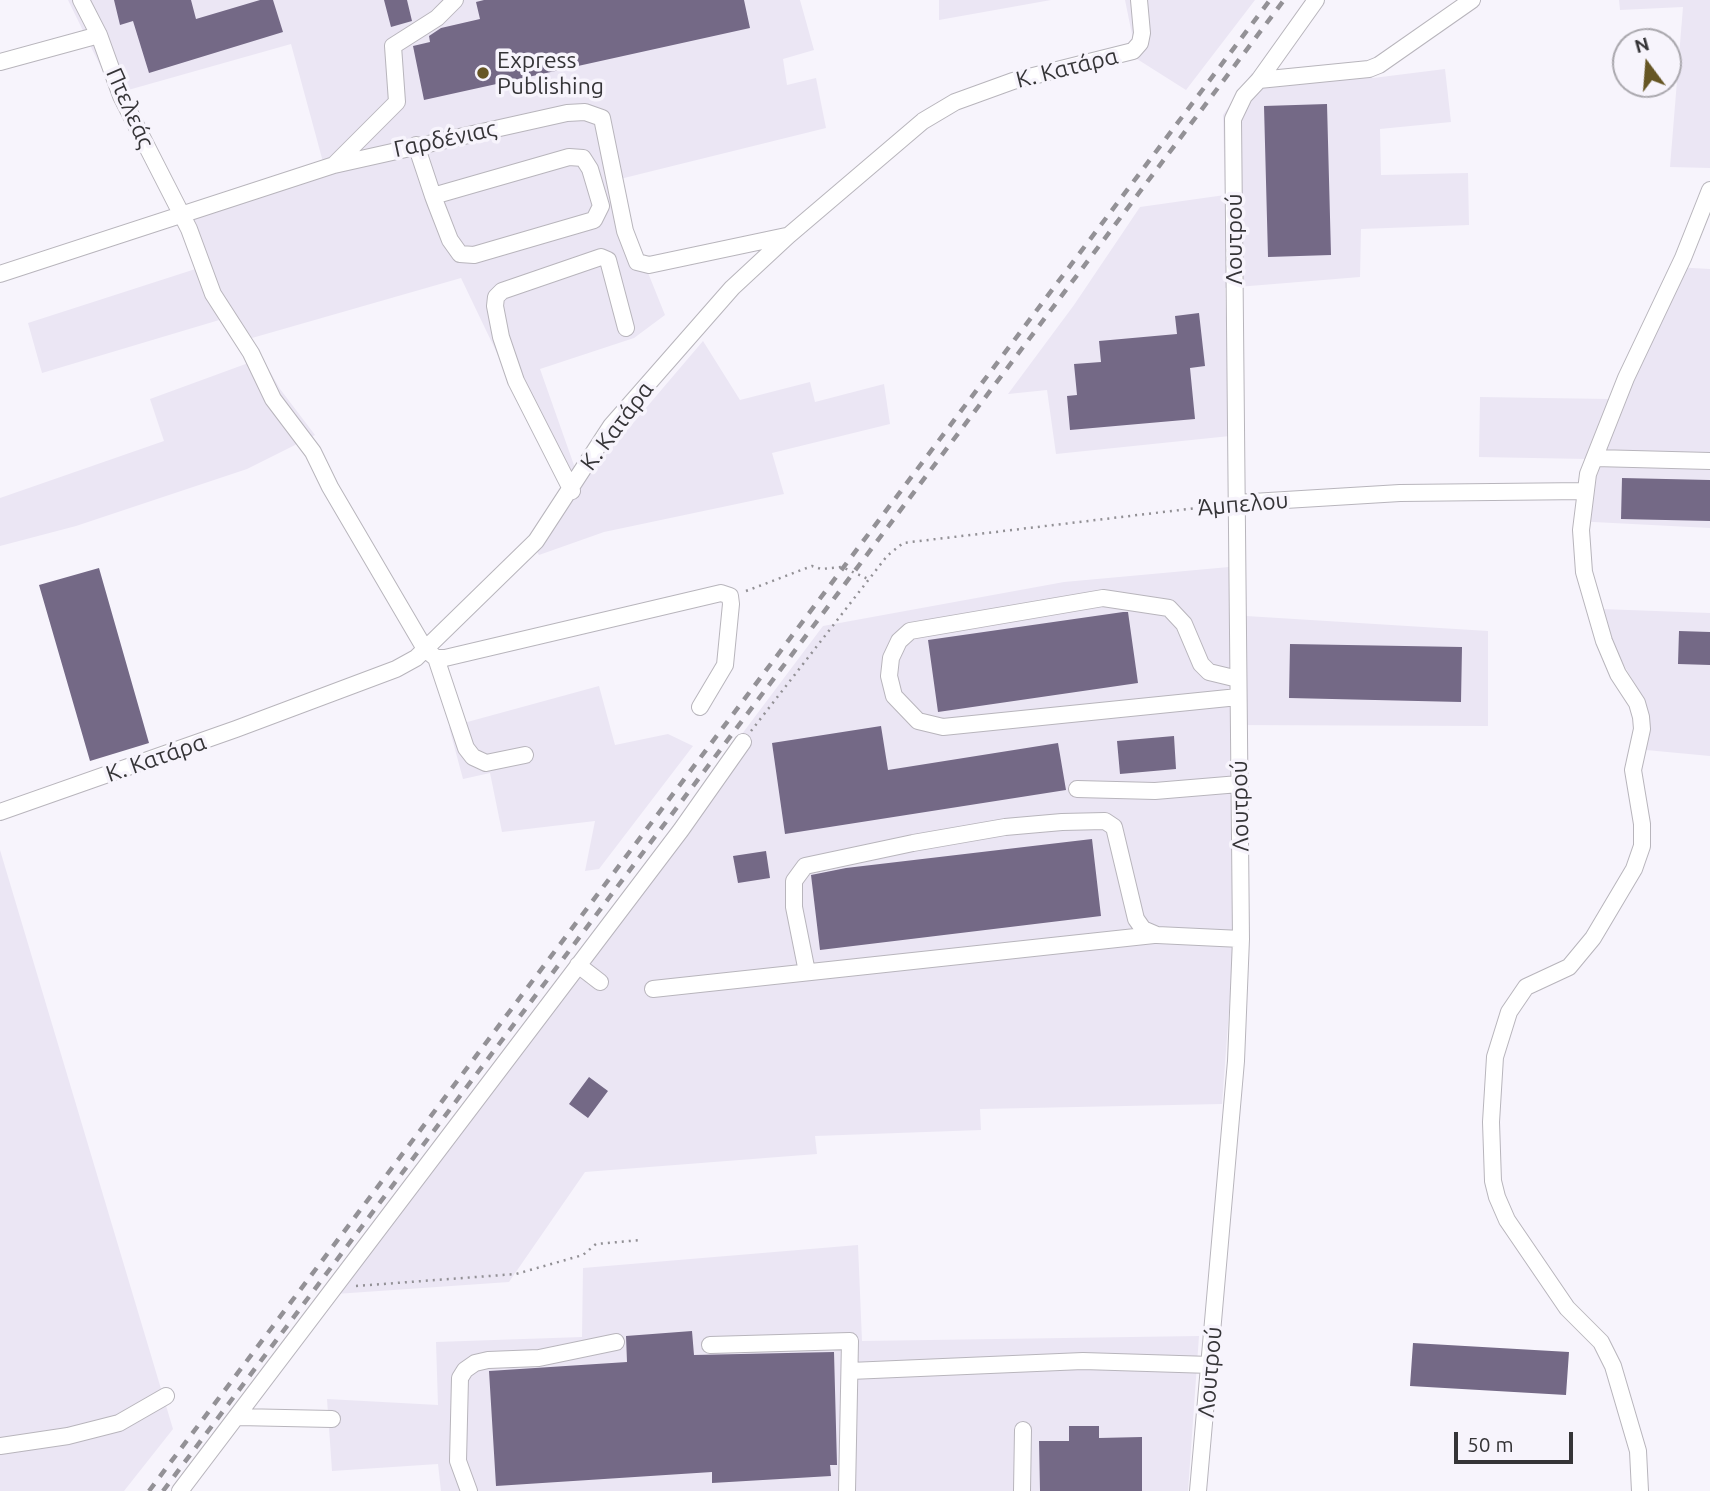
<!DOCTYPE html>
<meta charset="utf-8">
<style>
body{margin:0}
#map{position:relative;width:1710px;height:1491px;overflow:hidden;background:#f7f4fc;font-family:Ubuntu,sans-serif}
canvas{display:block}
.north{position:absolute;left:1612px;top:28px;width:70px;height:70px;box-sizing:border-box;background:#f7f4fc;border:2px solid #a9a7ad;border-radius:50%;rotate:344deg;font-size:19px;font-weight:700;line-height:28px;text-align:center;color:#353437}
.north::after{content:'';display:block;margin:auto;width:24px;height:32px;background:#665624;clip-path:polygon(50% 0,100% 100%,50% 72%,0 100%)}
.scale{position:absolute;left:1454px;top:1432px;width:119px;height:32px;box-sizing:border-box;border:4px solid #353437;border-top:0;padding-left:9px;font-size:21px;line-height:24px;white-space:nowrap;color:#353437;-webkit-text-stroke:5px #f7f4fc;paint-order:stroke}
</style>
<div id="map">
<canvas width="1710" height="1491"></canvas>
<div class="north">N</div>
<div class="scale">50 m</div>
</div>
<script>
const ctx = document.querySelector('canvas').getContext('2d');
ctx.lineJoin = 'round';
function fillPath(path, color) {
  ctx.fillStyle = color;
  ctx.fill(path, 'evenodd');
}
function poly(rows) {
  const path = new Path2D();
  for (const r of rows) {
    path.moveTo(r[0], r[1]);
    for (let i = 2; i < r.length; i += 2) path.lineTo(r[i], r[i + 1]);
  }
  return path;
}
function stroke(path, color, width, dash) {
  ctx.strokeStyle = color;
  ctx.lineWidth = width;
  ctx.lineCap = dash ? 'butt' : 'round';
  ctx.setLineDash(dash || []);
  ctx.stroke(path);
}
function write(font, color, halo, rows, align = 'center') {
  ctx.font = font + ' Ubuntu,sans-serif';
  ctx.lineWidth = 7;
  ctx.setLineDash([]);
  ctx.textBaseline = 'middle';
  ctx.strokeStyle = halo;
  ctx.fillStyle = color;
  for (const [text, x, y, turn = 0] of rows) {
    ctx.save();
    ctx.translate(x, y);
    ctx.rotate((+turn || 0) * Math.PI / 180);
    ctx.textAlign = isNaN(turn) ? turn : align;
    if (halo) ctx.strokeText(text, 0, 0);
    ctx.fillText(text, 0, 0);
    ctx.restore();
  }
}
fillPath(poly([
 [68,0,800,0,814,50,783,59,787,85,816,78,826,128,620,179,630,228,665,315,634,338,540,369,575,468,588,476,703,341,740,400,810,382,815,402,884,384,890,424,772,453,784,494,604,532,539,555,528,539,562,489,461,278,252,338,236,315,42,373,28,323,211,264,185,206,323,162,291,44,114,94],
 [939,0,1051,0,939,20],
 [1125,0,1255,0,1186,90,1137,59],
 [1619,0,1710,0,1710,168,1670,167,1683,7,1620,10],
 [1351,64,1373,78,1445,69,1451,122,1380,129,1381,175,1468,173,1469,225,1361,229,1360,277,1225,288,1230,436,1056,454,1047,390,1008,394,1074,305,1140,207,1225,195,1223,115,1252,73],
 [1674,267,1710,269,1710,528,1574,521,1580,482,1587,459,1479,457,1480,397,1609,399],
 [262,358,280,389,315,435,247,469,76,526,0,546,0,498,164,441,150,399],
 [1229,567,1230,615,1488,631,1488,726,1230,725,1233,957,1222,1104,980,1109,981,1130,815,1136,817,1154,585,1172,509,1282,321,1295,823,626,1064,582],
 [1601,609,1710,613,1710,756,1646,750,1647,727,1642,696,1618,655],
 [599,686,615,745,668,734,693,746,599,869,585,871,595,821,502,832,490,773,463,779,449,727],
 [0,850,173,1429,124,1491,0,1491],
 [858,1245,862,1341,1199,1336,1188,1491,441,1491,438,1464,332,1471,327,1399,438,1405,436,1342,582,1337,583,1268]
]), '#ebe6f4');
fillPath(poly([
 [114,0,191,0,196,19,260,0,273,0,283,32,149,73,133,21,120,25],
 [384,0,407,0,412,21,391,27],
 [484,0,744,0,750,28,424,100,413,46,430,42,429,36,441,28,480,19,476,2],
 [1327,104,1331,255,1268,257,1264,106],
 [1199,313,1205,366,1190,368,1195,419,1070,430,1067,396,1077,395,1074,364,1101,362,1099,341,1177,334,1175,316],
 [1622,478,1710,480,1710,521,1621,519],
 [99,568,149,743,90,761,39,585],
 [1123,612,1128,612,1138,683,938,712,928,640],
 [1679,631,1710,632,1710,665,1678,664],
 [1290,644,1462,647,1461,702,1289,698],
 [881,726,888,770,1058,743,1066,790,785,834,772,743],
 [1174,736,1176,769,1120,774,1117,741],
 [1092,839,1101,916,820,950,811,875,846,868],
 [766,851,770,878,738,883,733,856],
 [589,1077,608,1091,588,1118,569,1104],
 [692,1331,694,1355,834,1352,837,1465,830,1465,831,1476,712,1483,712,1472,496,1486,489,1371,627,1362,626,1336],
 [1413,1343,1569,1352,1566,1395,1410,1386],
 [1069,1426,1099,1426,1099,1438,1142,1437,1142,1491,1040,1491,1039,1441,1069,1441]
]), '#746986');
const minor = poly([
 [81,0,99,35,121,96,189,229,213,294,251,353,273,399,313,452,330,487,425,649,436,658,445,658,721,593,730,596,731,604,725,665,700,707],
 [0,62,99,35],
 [1259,80,1369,69,1379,65,1472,0],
 [416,145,433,196,436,204,450,240,460,254,474,255,594,220,601,206,590,169,583,158,569,157,433,196],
 [334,165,397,102,393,46,437,18,455,0],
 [0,274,334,165,567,113,585,112,602,118,625,231,637,262,649,265,786,236],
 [1595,458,1710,461],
 [572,491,516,381,501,337,495,306,496,297,502,291,601,257,608,260,626,328],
 [1236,503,1400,493,1585,491],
 [436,658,466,748,473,757,486,763,525,755],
 [1238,679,1209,672,1201,664,1184,624,1169,608,1103,598,910,631,899,641,891,658,889,676,894,696,918,721,943,727,1238,697],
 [1077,789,1155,791,1239,784],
 [0,812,236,729,396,669,416,658,536,541,611,426,732,288,788,236,923,121,955,102,1013,81,1133,51,1140,43,1142,33,1139,0],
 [578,965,600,982],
 [807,972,794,907,794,881,805,866,913,843,1005,827,1062,822,1105,821,1114,827,1136,919,1143,929,1157,935,1241,939],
 [653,989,1154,935],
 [710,1345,850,1341,847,1491],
 [850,1371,1083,1361,1211,1365],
 [238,1417,332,1419],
 [0,1446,68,1436,119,1423,166,1396],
 [180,1491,681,830,743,742],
 [469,1491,458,1461,460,1378,465,1370,475,1363,488,1360,539,1358,616,1342],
 [1022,1491,1023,1430],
 [1198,1491,1236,1061,1241,939,1233,119,1244,96,1259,80,1316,0],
 [1640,1491,1638,1451,1613,1366,1601,1342,1567,1308,1507,1220,1497,1197,1493,1181,1491,1122,1495,1057,1509,1012,1526,987,1569,967,1593,938,1634,869,1642,846,1642,824,1633,770,1642,729,1641,717,1637,703,1618,674,1604,641,1584,572,1581,530,1588,474,1626,378,1683,258,1710,190]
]);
stroke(minor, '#b8b5bc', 18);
stroke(poly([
 [746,591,812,566,821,569,842,567,868,579],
 [751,731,887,556,903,543,1222,505],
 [356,1286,516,1274,583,1255,596,1244,641,1240]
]), '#929095', 2.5, [2, 5]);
stroke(minor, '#fff', 16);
stroke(poly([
 [149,1491,1270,0],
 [163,1491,1284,0]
]), '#939196', 4.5, [9, 9]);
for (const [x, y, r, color] of [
 [483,73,7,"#665624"]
]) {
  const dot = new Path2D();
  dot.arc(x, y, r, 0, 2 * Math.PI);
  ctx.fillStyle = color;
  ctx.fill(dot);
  stroke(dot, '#f7f4fc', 2.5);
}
write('23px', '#353437', '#f7f4fc', [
 ["Express",497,60],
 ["Publishing",497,86]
], 'left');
write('23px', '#353437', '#f7f4fc', [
 ["Κ. Κατάρα",1067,68,-14],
 ["Πτελεάς",130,108,66],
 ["Γαρδένιας",445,139,-12],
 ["Λουτρού",1234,239,-90],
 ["Κ. Κατάρα",617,426,-53],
 ["Άμπελου",1243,504,-5],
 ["Κ. Κατάρα",156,758,-19],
 ["Λουτρού",1240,806,-91],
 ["Λουτρού",1210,1372,-85]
]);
</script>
